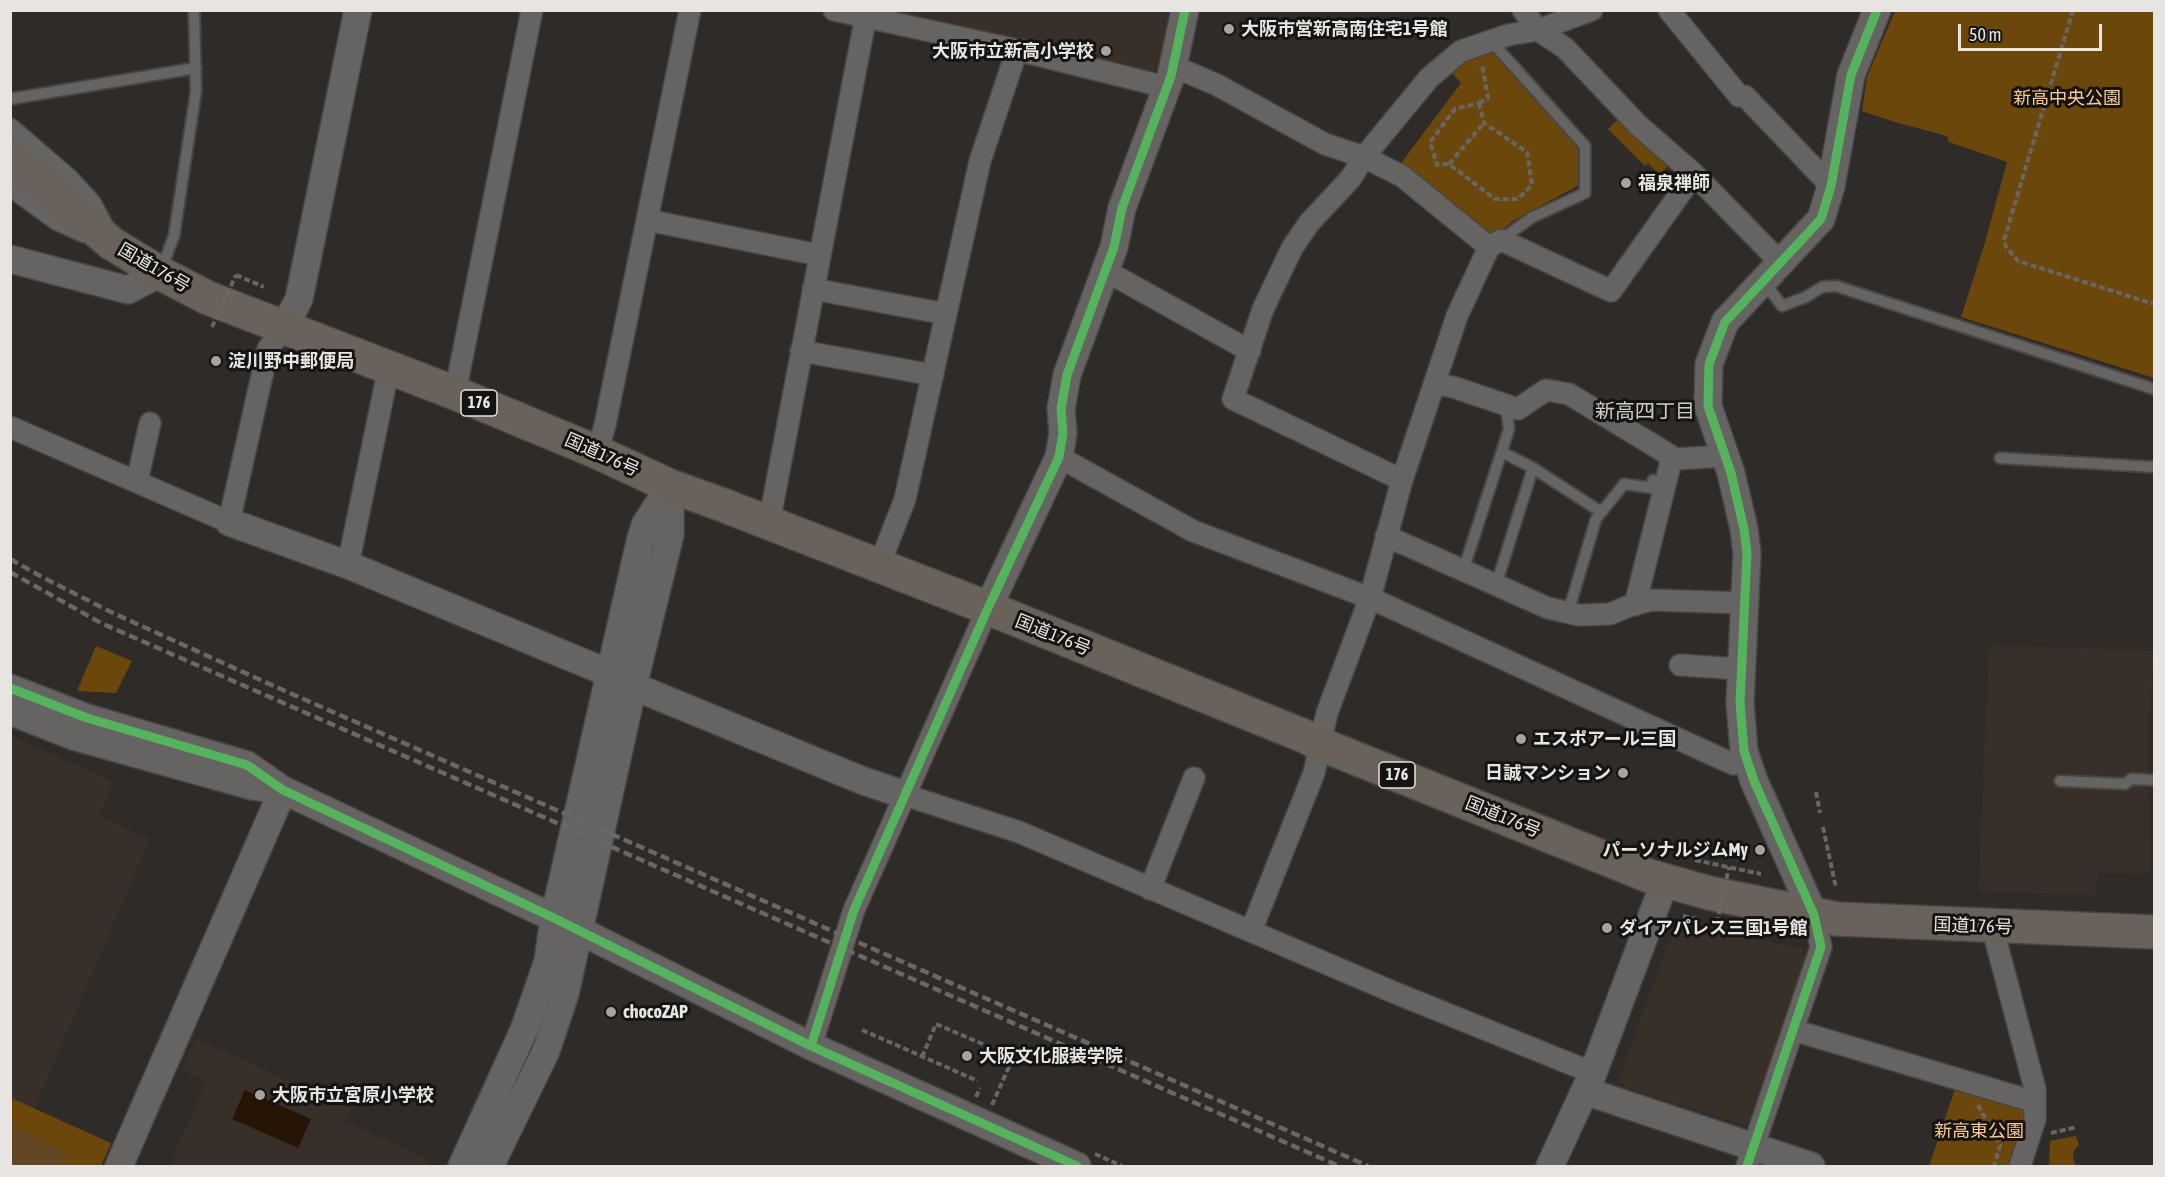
<!DOCTYPE html>
<meta charset="utf-8">
<style>
body{margin:0}
#map{position:relative;width:2165px;height:1177px;overflow:hidden;background:#2e2b29;font-family:"Asap Condensed",sans-serif}
canvas{display:block}
.frame{position:absolute;inset:0;border:12px solid #e7e4e1;pointer-events:none}
.scale{position:absolute;left:1958px;top:24px;width:144px;height:27px;box-sizing:border-box;border:3px solid #e7e4e1;border-top:0;padding-left:8px;font-size:18px;line-height:21px;white-space:nowrap;color:#e7e4e1;-webkit-text-stroke:4px #161412;paint-order:stroke}
</style>
<div id="map">
<canvas width="2165" height="1177"></canvas>
<div class="frame"></div>
<div class="scale">50 m</div>
</div>
<script>
const ctx = document.querySelector('canvas').getContext('2d');
ctx.lineJoin = 'round';
function fillPath(path, color) {
  ctx.fillStyle = color;
  ctx.fill(path, 'evenodd');
}
function poly(rows) {
  const path = new Path2D();
  for (const r of rows) {
    path.moveTo(r[0], r[1]);
    for (let i = 2; i < r.length; i += 2) path.lineTo(r[i], r[i + 1]);
  }
  return path;
}
function stroke(path, color, width, dash) {
  ctx.strokeStyle = color;
  ctx.lineWidth = width;
  ctx.lineCap = dash ? 'butt' : 'round';
  ctx.setLineDash(dash || []);
  ctx.stroke(path);
}
function write(font, color, halo, rows, align = 'center') {
  ctx.font = font + ' "Asap Condensed","Noto Sans JP",sans-serif';
  ctx.lineWidth = 6;
  ctx.setLineDash([]);
  ctx.textBaseline = 'middle';
  ctx.strokeStyle = halo;
  ctx.fillStyle = color;
  for (const [text, x, y, turn = 0] of rows) {
    ctx.save();
    ctx.translate(x, y);
    ctx.rotate((+turn || 0) * Math.PI / 180);
    ctx.textAlign = isNaN(turn) ? turn : align;
    if (halo) ctx.strokeText(text, 0, 0);
    ctx.fillText(text, 0, 0);
    ctx.restore();
  }
}
fillPath(poly([
 [880,11,1172,11,1158,69,1149,74],
 [1989,645,2154,651,2149,719,2150,874,2098,873,2097,895,1978,891],
 [11,735,113,782,99,816,150,839,34,1109,11,1098],
 [1695,926,1802,949,1807,959,1753,1120,1743,1125,1626,1088,1620,1076,1669,940],
 [196,1039,350,1108,345,1121,430,1161,427,1166,169,1166,206,1082,181,1070]
]), '#383028');
fillPath(poly([
 [1895,11,2154,11,2154,378,1961,317,1985,242,2007,162,1949,142,1947,136,1895,122,1862,111,1867,77],
 [1490,47,1579,149,1581,184,1513,221,1494,237,1399,166,1461,83,1446,67],
 [1623,114,1671,163,1659,175,1648,163,1645,166,1608,129],
 [96,646,132,661,116,693,77,691],
 [1955,1089,2022,1108,2027,1117,2011,1166,1929,1166],
 [11,1098,111,1143,101,1166,11,1166],
 [2076,1136,2079,1145,2074,1151,2073,1159,2076,1166,2049,1166,2050,1141]
]), '#6c470b');
fillPath(poly([
 [10,1123,60,1150,70,1166,11,1166]
]), '#634622');
fillPath(poly([
 [245,1090,311,1119,298,1148,232,1119]
]), '#261504');
const service = poly([
 [1491,41,1585,146,1585,193,1531,218,1501,240],
 [10,99,196,68],
 [161,270,174,236,196,91,194,10],
 [1764,282,1782,306,1806,297,1822,287,1836,286,2154,389],
 [1502,452,1533,468,1601,512],
 [2000,458,2154,467],
 [1463,571,1509,429,1506,406],
 [1496,585,1533,468],
 [1568,613,1596,519,1624,484,1652,488,1653,480,1665,484],
 [2060,781,2125,784,2131,779,2154,780]
]);
const minor = poly([
 [834,10,1017,50,1166,87],
 [1523,10,1538,30,1565,48,1638,125,1694,174,1781,263],
 [1669,10,1739,96,1745,96,1831,186],
 [1173,66,1217,85,1325,144,1364,157,1402,176,1489,247],
 [10,129,69,180,90,203,104,229],
 [10,185,58,220,85,232],
 [647,220,819,255],
 [1106,271,1250,351],
 [813,289,946,314],
 [801,351,933,375],
 [1434,384,1453,387,1518,409,1546,390,1569,394,1676,459,1725,456],
 [455,393,532,10],
 [10,427,229,522,268,349,284,327],
 [597,452,605,425,690,10],
 [1059,457,1193,531,1370,598,1733,764,1747,762],
 [1402,480,1233,399,1263,309,1292,248,1309,223,1351,178,1364,157,1429,78,1461,51,1508,35,1538,30,1592,10],
 [137,482,150,423],
 [769,523,867,10],
 [1386,536,1548,608,1579,615,1610,614,1629,606,1651,600,1745,603],
 [348,565,389,367],
 [879,566,905,499,980,161,1017,50],
 [1635,605,1672,457],
 [1680,665,1741,669],
 [905,795,1019,832,1393,992,1593,1073],
 [1150,889,1194,778],
 [1992,926,2035,1089,2035,1119,2020,1166],
 [1251,931,1314,773,1327,713,1370,598,1402,480,1457,316,1489,247,1501,240,1611,291,1694,174],
 [1793,1030,2035,1102],
 [811,1046,854,910,988,608],
 [1747,1166,1821,947,1814,915]
]);
const tertiary = poly([
 [10,259,128,290,160,273],
 [284,327,299,299,358,10],
 [229,522,348,565,611,674],
 [988,608,1059,457,1063,433,1061,409,1067,375,1114,247,1122,208,1171,76,1185,10],
 [633,686,861,780,905,795],
 [10,688,87,718,247,765,283,790,554,918,811,1046,1077,1166],
 [10,711,73,736,252,786,276,789],
 [1814,915,1754,781,1744,751,1740,703,1747,553,1744,529,1731,473,1708,406,1709,364,1725,322,1821,219,1831,186,1851,75,1877,10],
 [1585,1091,1811,1166],
 [119,1166,283,790],
 [462,1166,524,1030,548,961,554,918,640,542,645,525,670,486],
 [490,1166,546,1051,565,994,633,686,670,535,670,486],
 [1550,1166,1593,1073,1665,881]
]);
const trunk = poly([
 [10,157,111,243,160,273,208,298,455,393,597,452,670,486,723,505,988,608,1304,736,1320,744,1649,876,1709,893,1837,919,2154,932]
]);
stroke(service, '#484644', 14);
stroke(minor, '#484644', 24);
stroke(tertiary, '#484644', 30);
stroke(trunk, '#484644', 36);
stroke(poly([
 [2073,10,2004,240,2006,247,2018,261,2154,304],
 [1479,103,1484,123,1527,152,1532,185,1518,199,1495,199,1449,164,1437,165,1430,142,1455,109,1479,103],
 [1479,103,1488,98,1482,64],
 [1449,164,1484,123],
 [236,275,264,287],
 [1816,792,1820,813],
 [1823,827,1836,888],
 [1695,860,1761,874],
 [1683,916,1698,919],
 [862,1030,978,1081],
 [922,1057,936,1024,985,1045],
 [976,1097,980,1088],
 [992,1105,1012,1060],
 [1978,1105,2000,1146,1994,1166],
 [2051,1133,2077,1127],
 [1095,1154,1122,1166]
]), '#686664', 4, [6, 3]);
stroke(service, '#656462', 10);
stroke(minor, '#656462', 21);
stroke(tertiary, '#656462', 27);
stroke(trunk, '#68625a', 33);
stroke(poly([
 [10,559,42,577,113,613,276,687,1368,1166],
 [10,572,101,623,1339,1166]
]), '#6a6765', 4.5, [9, 4.5]);
stroke(poly([
 [212,327,236,275],
 [1717,923,1729,867]
]), '#686664', 4, [6, 3]);
stroke(poly([
 [10,688,87,718,247,765,283,790,554,918,811,1046,1077,1166],
 [811,1046,854,910,988,608,1059,457,1063,433,1061,409,1067,375,1114,247,1122,208,1171,76,1185,10],
 [1747,1166,1821,947,1814,915,1754,781,1744,751,1740,703,1747,553,1744,529,1731,473,1708,406,1709,364,1725,322,1821,219,1831,186,1851,75,1877,10]
]), '#56b35d', 9);
for (const [x, y, r, color] of [
 [1229,29,6,"#a6a3a1"],
 [1106,51,6,"#a6a3a1"],
 [1626,183,6,"#a6a3a1"],
 [216,361,6,"#a6a3a1"],
 [1521,739,6,"#a6a3a1"],
 [1623,773,6,"#a6a3a1"],
 [1760,850,6,"#a6a3a1"],
 [1607,928,6,"#a6a3a1"],
 [611,1012,6,"#a6a3a1"],
 [967,1056,6,"#a6a3a1"],
 [260,1095,6,"#a6a3a1"]
]) {
  const dot = new Path2D();
  dot.arc(x, y, r, 0, 2 * Math.PI);
  ctx.fillStyle = color;
  ctx.fill(dot);
  stroke(dot, '#161412', 2);
}
for (const [x, y, w] of [
 [479,403,36],
 [1397,775,36]
]) {
  const box = new Path2D();
  box.roundRect(x - w / 2, y - 13, w, 26, 4.5);
  ctx.fillStyle = '#161412';
  ctx.fill(box);
  stroke(box, '#e7e4e1', 1.5);
}
write('bold 16px', '#e7e4e1', null, [
 ["176",479,403],
 ["176",1397,775]
]);
write('bold 18px', '#e7e4e1', '#161412', [
 ["大阪市営新高南住宅1号館",1241,29],
 ["大阪市立新高小学校",1094,51,"right"],
 ["福泉禅師",1638,183],
 ["淀川野中郵便局",228,361],
 ["エスポアール三国",1533,739],
 ["日誠マンション",1611,773,"right"],
 ["パーソナルジムMy",1748,850,"right"],
 ["ダイアパレス三国1号館",1619,928],
 ["chocoZAP",623,1012],
 ["大阪文化服装学院",979,1056],
 ["大阪市立宮原小学校",272,1095]
], 'left');
write('18px', '#fbca93', '#161412', [
 ["新高中央公園",2067,98],
 ["新高東公園",1979,1131]
]);
write('18px', '#e7e4e1', '#161412', [
 ["国道176号",154,268,30],
 ["国道176号",602,455,24],
 ["国道176号",1053,635,22],
 ["国道176号",1503,817,22],
 ["国道176号",1973,926,2]
]);
write('20px', '#cfcac4', '#161412', [
 ["新高四丁目",1645,412]
]);
</script>
